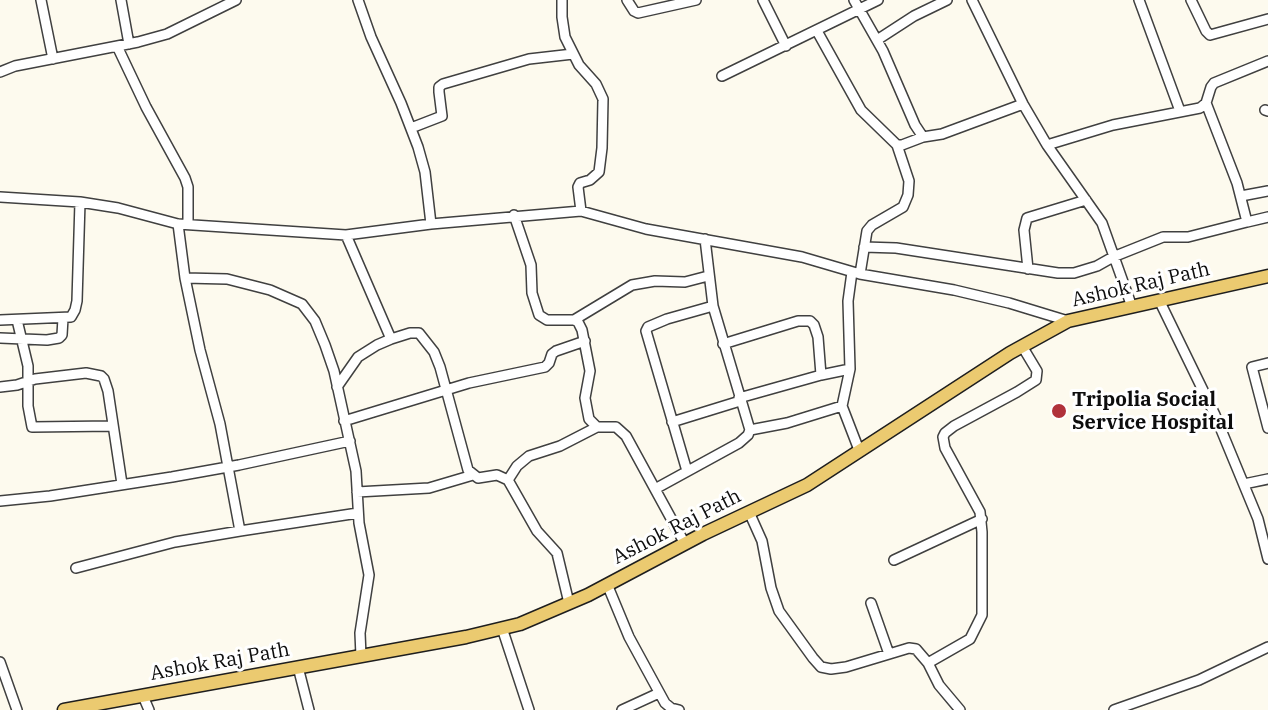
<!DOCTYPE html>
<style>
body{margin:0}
canvas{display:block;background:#fdfaee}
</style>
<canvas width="1268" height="710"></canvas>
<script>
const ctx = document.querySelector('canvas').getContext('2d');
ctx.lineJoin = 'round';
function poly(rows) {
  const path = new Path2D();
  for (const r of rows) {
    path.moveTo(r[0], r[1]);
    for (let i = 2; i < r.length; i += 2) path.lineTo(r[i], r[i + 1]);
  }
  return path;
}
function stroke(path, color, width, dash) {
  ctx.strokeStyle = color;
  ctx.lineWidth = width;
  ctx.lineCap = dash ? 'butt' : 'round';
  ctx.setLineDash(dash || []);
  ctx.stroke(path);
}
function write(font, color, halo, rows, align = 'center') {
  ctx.font = font + ' "IBM Plex Serif",serif';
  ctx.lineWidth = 6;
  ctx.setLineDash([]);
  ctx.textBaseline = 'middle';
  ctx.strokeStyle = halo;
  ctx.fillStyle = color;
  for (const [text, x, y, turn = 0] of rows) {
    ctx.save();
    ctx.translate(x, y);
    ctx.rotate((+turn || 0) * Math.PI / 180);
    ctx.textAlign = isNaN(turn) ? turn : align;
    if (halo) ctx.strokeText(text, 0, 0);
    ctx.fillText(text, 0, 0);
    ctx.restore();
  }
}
const minor = poly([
 [41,0,53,59],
 [121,0,129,44],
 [358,0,371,37,401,103,418,147,425,172,431,224],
 [562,0,562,17,565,37,579,65,596,84,603,99,602,148,599,172,590,180,580,183,578,187,581,211],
 [627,0,634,11,638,13,696,0],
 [763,0,786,46],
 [854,0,883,51,915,125,923,137],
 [972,0,1023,104,1047,145,1102,223,1132,307],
 [1139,0,1180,111],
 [1191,0,1206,31,1210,35,1268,19],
 [817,31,861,110,897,145,902,145,923,137,942,134,1023,104],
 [877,40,914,16,947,0],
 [117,46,146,107,185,178,188,187,188,224],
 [0,72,15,66,138,42,167,34,236,0],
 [722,76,878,0],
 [1206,103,1237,183,1247,222,1268,217],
 [1265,110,1268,111],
 [411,128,442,116,439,92,439,87,443,84,529,59,573,54],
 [1047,145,1113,125,1200,108,1206,103,1211,87,1214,83,1268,61],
 [1241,196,1268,191],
 [0,197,80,202,118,208,178,224,346,235,431,224,581,211,646,229,802,257,860,274,954,290,1009,303,1068,321],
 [514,215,531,265,532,293,539,315,547,320,574,320,578,322,582,330,590,371,585,398,589,419,597,427,616,427,626,436,685,544],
 [178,224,185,278,200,350,220,424,240,531,358,513],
 [346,235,391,339],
 [864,247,896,248,1058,273,1074,273,1097,266,1113,257,1163,237,1188,237,1247,222],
 [1028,269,1024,230,1027,218,1086,200],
 [852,272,848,301,850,369,842,406,859,450],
 [860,274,867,231,872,225,903,207,908,195,909,181,897,145],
 [185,278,227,279,270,290,302,304,315,321,325,345,334,371,356,471,359,523,369,575,360,633,361,656],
 [1159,300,1215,415,1258,519,1268,559],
 [0,320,71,317,75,310,77,301,80,202],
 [17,320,28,366,28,406,32,427,113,426],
 [574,320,632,285,655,281,685,282,708,276],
 [0,338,47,340,59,338,62,335,63,318],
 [723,344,798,321,810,321,814,325,818,337,821,375],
 [1268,363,1252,367,1268,428],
 [0,387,17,385,35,379,86,373,101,376,104,379,108,391,122,484],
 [337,387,358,357,377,345,391,339,410,333,419,333,434,352,440,367,468,470,478,478,497,475,508,480,537,531,557,553,569,603],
 [739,398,821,375,850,369],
 [344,421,469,383,545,367,549,363,552,354,556,351,585,341],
 [672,422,740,401],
 [750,430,787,423,842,406],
 [687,471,646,331,648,327,667,319,713,306],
 [508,480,517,466,529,456,560,446,597,427],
 [1244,484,1268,479],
 [655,489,739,443,748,435,750,430,713,306,705,239],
 [357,492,429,488,473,475],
 [0,501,50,496,172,477,239,465,350,441],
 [749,512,762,541,771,588,779,611,813,658,821,667,831,669,846,667,909,648,916,649,928,663,939,685,960,710],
 [894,560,982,519],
 [76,568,175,542,240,531],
 [607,584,629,637,665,703,671,708,679,710],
 [871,603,889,654],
 [502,628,529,710],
 [0,662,17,710],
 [928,663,970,639,982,615,982,532,980,512,945,448,943,437,945,433,954,426,1017,392,1036,380,1037,371,1022,346],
 [298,667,309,710],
 [143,696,149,710],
 [622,710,659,693],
 [1114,710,1199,680,1268,647]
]);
const major = poly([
 [64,710,466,637,520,624,588,595,703,534,807,485,1010,353,1068,321,1268,276]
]);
stroke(minor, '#404040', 12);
stroke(major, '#1e1e1e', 15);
stroke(minor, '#fff', 9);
stroke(major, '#ebca70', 12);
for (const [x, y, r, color] of [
 [1059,411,8,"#b0323b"]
]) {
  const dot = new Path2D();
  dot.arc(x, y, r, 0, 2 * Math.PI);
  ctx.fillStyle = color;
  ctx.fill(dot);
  stroke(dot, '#fff', 2);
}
write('20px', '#0d0d0d', '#fff', [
 ["Ashok Raj Path",1141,285,-13],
 ["Ashok Raj Path",677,527,-27],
 ["Ashok Raj Path",220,662,-10]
]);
write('bold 20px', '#0d0d0d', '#fff', [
 ["Tripolia Social",1072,400],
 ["Service Hospital",1072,423]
], 'left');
</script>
